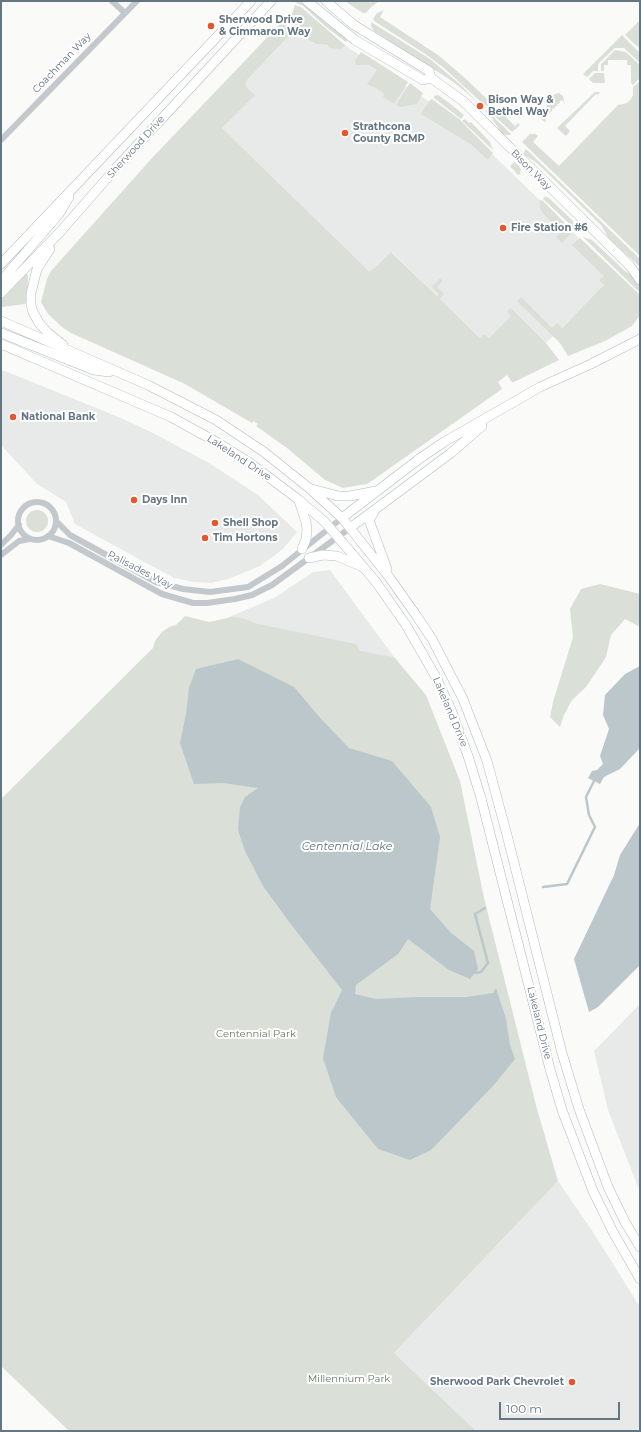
<!DOCTYPE html>
<style>
body{margin:0}
#map{position:relative;width:641px;height:1432px;overflow:hidden;background:#fafaf8;font-family:Montserrat,sans-serif}
canvas{display:block}
.frame{position:absolute;inset:0;border:2px solid #657683;pointer-events:none}
.scale{position:absolute;left:499px;top:1402px;width:121px;height:18px;box-sizing:border-box;border:2px solid #657683;border-top:0;padding-left:5px;font-size:12px;line-height:14px;white-space:nowrap;color:#657683;-webkit-text-stroke:3px #fff;paint-order:stroke}
</style>
<div id="map">
<canvas width="641" height="1432"></canvas>
<div class="frame"></div>
<div class="scale">100 m</div>
</div>
<script>
const ctx = document.querySelector('canvas').getContext('2d');
ctx.lineJoin = 'round';
function fillPath(path, color) {
  ctx.fillStyle = color;
  ctx.fill(path, 'evenodd');
}
function poly(rows) {
  const path = new Path2D();
  for (const r of rows) {
    if (r.length === 3) {
      path.moveTo(r[0] + r[2], r[1]);
      path.arc(r[0], r[1], r[2], 0, 2 * Math.PI);
      continue;
    }
    path.moveTo(r[0], r[1]);
    for (let i = 2; i < r.length; i += 2) path.lineTo(r[i], r[i + 1]);
  }
  return path;
}
function stroke(path, color, width, dash) {
  ctx.strokeStyle = color;
  ctx.lineWidth = width;
  ctx.lineCap = dash ? 'butt' : 'round';
  ctx.setLineDash(dash || []);
  ctx.stroke(path);
}
function write(font, color, halo, rows, align = 'center') {
  ctx.font = font + ' Montserrat,sans-serif';
  ctx.lineWidth = 4;
  ctx.setLineDash([]);
  ctx.textBaseline = 'middle';
  ctx.strokeStyle = halo;
  ctx.fillStyle = color;
  for (const [text, x, y, turn = 0] of rows) {
    ctx.save();
    ctx.translate(x, y);
    ctx.rotate((+turn || 0) * Math.PI / 180);
    ctx.textAlign = isNaN(turn) ? turn : align;
    if (halo) ctx.strokeText(text, 0, 0);
    ctx.fillText(text, 0, 0);
    ctx.restore();
  }
}
fillPath(poly([
 [296,34,300,35,316,44,344,48,346,46,458,121,616,274,546,343,511,308,511,316,489,338,484,334,480,338,392,252,375,269,369,271,222,128,254,95,247,88,246,84,247,80,287,38],
 [1,371,5,371,121,418,153,433,209,463,258,495,297,532,283,549,260,566,228,579,211,583,194,582,174,578,126,552,75,524,66,502,37,484,1,445],
 [330,570,394,657,344,649,215,623,274,598,313,572],
 [640,1004,640,1192,608,1110,594,1051],
 [558,1181,593,1232,640,1307,640,1425,637,1431,476,1431,394,1353]
]), '#e8e9e9');
fillPath(poly([
 [296,1,304,3,326,23,345,36,347,41,346,42,326,27,303,6,295,2],
 [345,1,367,1,370,3,372,1,379,1,371,7,366,13,363,13],
 [295,5,301,7,346,46,340,49,330,48,327,45,316,44,300,35,296,34,287,38,247,80,246,84,247,88,255,95,222,128,369,271,375,268,391,252,437,296,439,294,432,287,440,278,442,281,437,287,444,294,440,299,480,338,484,334,489,338,511,316,507,311,511,308,546,343,559,360,514,382,512,382,507,375,498,382,502,389,373,480,367,484,354,486,343,488,325,480,287,448,256,426,258,424,253,421,252,423,185,384,71,333,62,327,48,314,41,302,47,279,51,271,152,158,278,26,292,14],
 [384,10,380,17,438,55,465,78,515,126,518,123,520,125,512,132,488,110,488,108,483,102,481,102,444,68,424,53,374,21,373,19,377,13],
 [640,20,640,49,625,35],
 [371,22,430,59,461,85,480,105,467,93,452,81,374,31,371,26],
 [622,35,640,53,640,63,624,48,615,48,600,62,598,65,598,71,593,71,587,77,583,74],
 [615,50,626,52,640,65,640,78,633,85,631,83,631,65,627,65,627,60,608,60,608,65,604,65,604,71,601,71,601,64],
 [361,52,408,82,394,104,383,97,384,94,376,88,367,84,377,70,369,65,356,65,355,61],
 [595,73,604,73,605,83,593,83,589,79],
 [640,81,640,256,522,142,530,134,535,134,538,136,533,142,559,166,618,105,627,103,631,99,633,95,633,87],
 [410,83,423,93,417,104,400,107,396,105],
 [595,92,600,92,598,95,596,94,565,126,570,131,566,136,557,128],
 [559,93,563,96,565,106,563,100,560,101,560,103,557,104,558,106,555,106,555,108,552,109,552,111,545,117,546,123,540,118,553,95],
 [438,95,448,102,464,115,461,119,434,98,434,96],
 [432,99,459,119,493,153,488,160,472,145,421,114,430,100],
 [486,110,510,133,511,135,506,135,502,134,492,118,485,111],
 [465,119,469,123,471,122,490,142,493,150,462,121],
 [526,149,640,259,640,267,609,239,601,225,537,163,523,154],
 [515,162,521,169,520,174,518,175,510,166],
 [544,197,547,197,550,199,573,221,574,227,573,227,543,199],
 [542,200,571,229,572,232,562,243,556,237,561,232,541,211,539,201],
 [583,237,592,240,626,272,632,275,640,284,640,291,637,290],
 [580,238,639,294,640,315,632,326,605,341,568,356,560,343,517,301,521,297,552,328,557,323,562,328,604,285,599,280,604,276,572,245],
 [26,274,27,274,28,276,27,302,25,304,2,307,1,300],
 [37,521,11],
 [600,584,640,594,640,627,625,619,611,635,606,657,586,687,572,700,564,715,560,727,550,717,553,702,573,637,570,609,581,589],
 [185,616,209,622,232,617,242,618,258,624,356,644,360,651,394,657,426,695,460,781,484,898,537,1109,558,1181,394,1353,476,1431,69,1431,1,1366,1,799,153,648,155,641,162,632,169,627,176,625]
]), '#dadfd7');
fillPath(poly([
 [238,659,294,687,322,720,349,748,392,761,431,807,440,837,430,909,450,932,474,951,478,969,470,979,449,970,408,939,398,954,356,985,355,994,376,999,417,997,467,997,493,993,496,988,506,1019,510,1045,515,1059,493,1086,431,1150,410,1160,378,1149,336,1097,323,1058,331,1013,342,990,290,923,263,886,245,851,238,830,240,807,245,797,258,788,223,783,194,784,180,743,186,714,189,688,196,669],
 [640,666,640,748,620,769,604,777,600,784,588,778,592,771,597,770,603,764,600,756,609,729,603,715,605,695,625,674],
 [640,823,640,965,598,1007,589,1012,574,959,614,875,620,855]
]), '#bbc7cb');
stroke(poly([
 [543,887,567,884,595,827,589,815,586,797,594,781],
 [475,973,481,972,488,963,475,914,485,908]
]), '#bbc7cb', 2.5);
const secondary = poly([
 [307,1,355,40,423,80,431,78],
 [326,1,354,25,429,71,431,78,463,101,630,266,640,280],
 [50,249,37,269,31,293,31,305,33,312,39,323,47,332,63,345],
 [1,264,251,1],
 [1,281,59,214,69,197],
 [1,293,60,232,116,168,271,1],
 [1,321,148,385,181,402,216,420,264,452,309,488,342,518,389,577,416,615,432,639,463,699,487,761,507,835,562,1053,579,1109,608,1187,625,1222,640,1247],
 [1,333,94,370,109,372],
 [1,344,171,417,220,444,250,463,299,500,325,522,376,582,406,625,437,679,452,712,468,756,481,798,550,1069,562,1110,593,1191,613,1232,640,1279],
 [312,489,338,496,350,496,376,491],
 [299,501,306,522,307,530,306,539,302,549],
 [374,512,369,520,387,569],
 [342,518,419,459,444,442,540,387,591,364,640,339],
 [350,528,451,453,482,426],
 [309,558,323,555,337,556,363,567]
]);
stroke(secondary, '#b3babf', 10);
stroke(poly([
 [112,1,125,13],
 [1,140,137,1],
 [37,521,19],
 [56,521,70,535,156,582,183,589,210,592,248,587,282,566,342,518],
 [48,536,69,543,162,594,193,603,207,603,235,599,252,595,272,585,350,528],
 [1,545,11,535,19,525],
 [1,555,19,541,30,539]
]), '#c3c8cc', 6);
stroke(secondary, '#fff', 9);
for (const [x, y, r, color] of [
 [211,26,4,"#e4572e"],
 [480,106,4,"#e4572e"],
 [345,133,4,"#e4572e"],
 [503,228,4,"#e4572e"],
 [13,417,4,"#e4572e"],
 [134,500,4,"#e4572e"],
 [215,523,4,"#e4572e"],
 [205,538,4,"#e4572e"],
 [572,1382,4,"#e4572e"]
]) {
  const dot = new Path2D();
  dot.arc(x, y, r, 0, 2 * Math.PI);
  ctx.fillStyle = color;
  ctx.fill(dot);
  stroke(dot, '#fff', 1.5);
}
write('bold 10px', '#657683', '#fff', [
 ["Sherwood Drive",219,20],
 ["& Cimmaron Way",219,32],
 ["Bison Way &",488,100],
 ["Bethel Way",488,112],
 ["Strathcona",353,127],
 ["County RCMP",353,139],
 ["Fire Station #6",511,228],
 ["National Bank",21,417],
 ["Days Inn",142,500],
 ["Shell Shop",223,523],
 ["Tim Hortons",213,538],
 ["Sherwood Park Chevrolet",564,1382,"right"]
], 'left');
write('10px', '#657683', '#fff', [
 ["Coachman Way",62,63,-46],
 ["Sherwood Drive",136,147,-48],
 ["Bison Way",531,170,45],
 ["Lakeland Drive",239,458,33],
 ["Palisades Way",140,570,27],
 ["Lakeland Drive",450,712,67],
 ["Lakeland Drive",539,1023,76]
]);
write('10px', '#687a64', '#fff', [
 ["Centennial Park",256,1034],
 ["Millennium Park",349,1379]
]);
write('italic 11px', '#60757c', '#fff', [
 ["Centennial Lake",347,847]
]);
</script>
